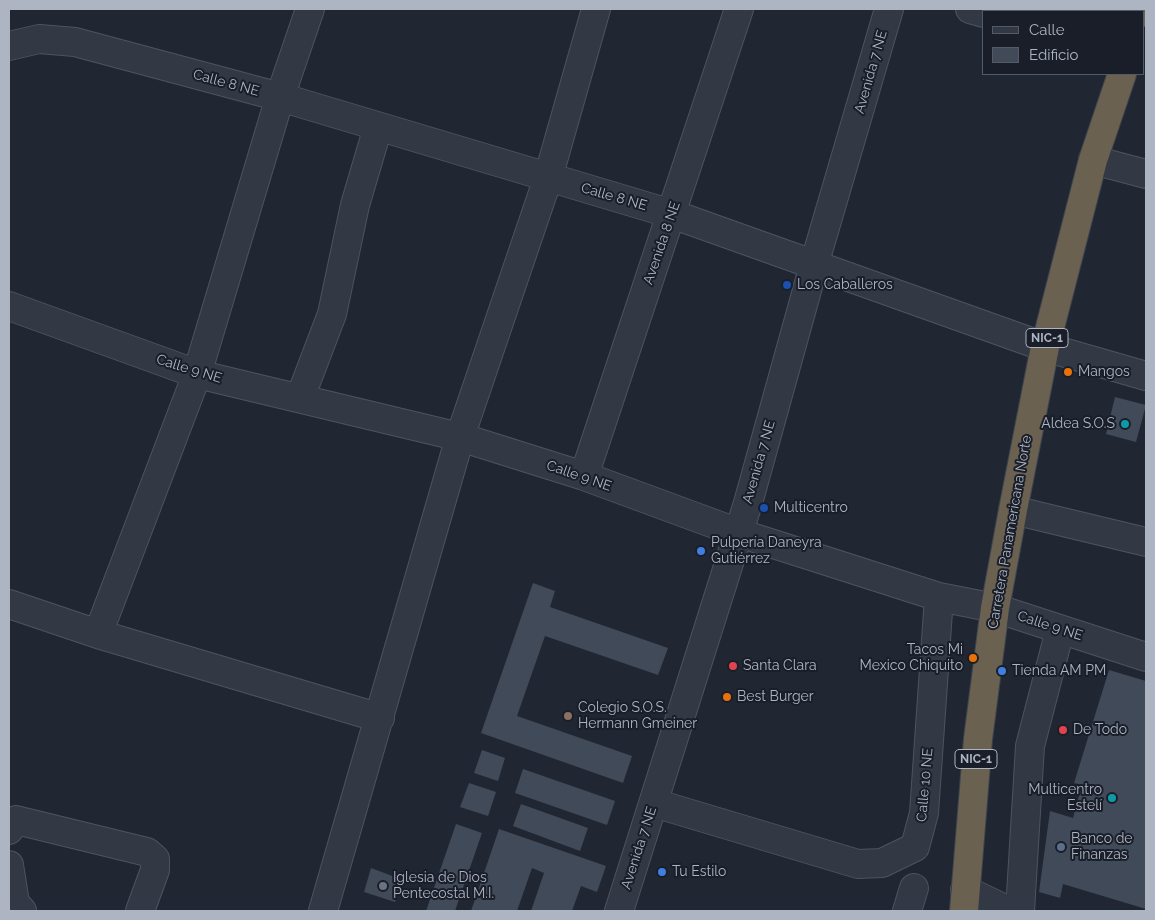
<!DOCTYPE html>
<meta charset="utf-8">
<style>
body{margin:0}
#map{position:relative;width:1155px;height:920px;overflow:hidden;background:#202733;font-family:Raleway,sans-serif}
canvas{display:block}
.frame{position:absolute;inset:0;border:10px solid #adb4c2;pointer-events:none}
.legend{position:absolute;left:982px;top:10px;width:162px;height:65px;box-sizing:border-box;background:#191e29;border:1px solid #545a66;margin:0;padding:6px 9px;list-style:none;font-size:15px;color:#adb4c2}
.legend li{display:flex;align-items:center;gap:10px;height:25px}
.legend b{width:25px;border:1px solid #545a66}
</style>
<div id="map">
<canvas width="1155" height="920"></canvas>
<div class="frame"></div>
<ul class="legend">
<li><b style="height:6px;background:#333944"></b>Calle</li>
<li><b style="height:14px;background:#414a58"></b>Edificio</li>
</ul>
</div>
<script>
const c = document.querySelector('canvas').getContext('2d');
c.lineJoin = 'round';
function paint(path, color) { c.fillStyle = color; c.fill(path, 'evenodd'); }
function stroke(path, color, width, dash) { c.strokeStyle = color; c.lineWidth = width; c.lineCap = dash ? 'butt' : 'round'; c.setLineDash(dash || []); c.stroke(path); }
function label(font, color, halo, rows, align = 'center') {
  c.font = font + ' Raleway,sans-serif'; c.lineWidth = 4; c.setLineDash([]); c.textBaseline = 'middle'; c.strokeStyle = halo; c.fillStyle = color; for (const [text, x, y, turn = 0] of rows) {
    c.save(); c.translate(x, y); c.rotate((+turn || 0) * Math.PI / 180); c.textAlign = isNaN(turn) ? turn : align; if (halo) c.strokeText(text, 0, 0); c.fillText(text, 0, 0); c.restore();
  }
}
const building = new Path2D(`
 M1115 397 1146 405 1136 442 1106 434Z
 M533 583 555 591 550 607 668 648 658 675 545 636 517 716 632 756 623 783 481 733Z
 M1109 670 1146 681V909L1063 884 1060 898 1039 892 1050 811 1073 818 1082 785 1074 783Z
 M482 750 505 758 498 781 474 773Z
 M523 769 615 801 607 825 515 793Z
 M469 783 496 792 488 816 460 807Z
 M521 804 588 828 580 851 513 826Z
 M456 824 482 833 455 911H426Z
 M499 829 606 866 597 892 581 886 572 911H531L544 873 532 868 517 911H471Z
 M371 868 403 880 395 902 364 892Z`);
const minor = new Path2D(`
 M970 9 984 13
 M9 46 39 39 75 42 280 97 672 214 1045 347 1146 376
 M1093 160 1146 174
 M9 306 197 374 460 437 584 476 739 533 939 597 995 608 1146 657
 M300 398 332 314 355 205 378 127
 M584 476 739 9
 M1013 510 1146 542
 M9 604 98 634 380 718
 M98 634 197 374 280 97 310 9
 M654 803 858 864 882 863 915 847 924 813 939 597
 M9 830 16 820 147 852 155 859V870L140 911
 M9 865 15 903 22 911
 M965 890 1009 911
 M323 911 460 437 548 178 596 9
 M619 911 748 503 814 265 889 9
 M907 911 914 888
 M1020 911 1030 746 1060 630`);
const highway = new Path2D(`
 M1144 12 1145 9
 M964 911 978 739 995 608 1013 510 1045 347 1093 160 1122 74`);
const markers = [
 [787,285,5,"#1a4fb4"],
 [1068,372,5,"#e8710a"],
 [1125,424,5,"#0f9aa8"],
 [764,508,5,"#1a4fb4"],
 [701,551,5,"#3f7fe0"],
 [973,658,5,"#e8710a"],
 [733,666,5,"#e0444e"],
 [1002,671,5,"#3f7fe0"],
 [727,697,5,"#e8710a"],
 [568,716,5,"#8d6e63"],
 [1063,730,5,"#e0444e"],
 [1112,798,5,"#0f9aa8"],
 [1061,847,5,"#5c6f8a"],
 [662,872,5,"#3f7fe0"],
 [383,886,5,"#6b7280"]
];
const shields = [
 [1047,338,42],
 [976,759,42]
];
const shieldNames = [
 ["NIC-1",1047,338],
 ["NIC-1",976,759]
];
const streetNames = [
 ["Avenida 7 NE",871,72,-74],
 ["Calle 8 NE",226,83,15],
 ["Calle 8 NE",614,197,16],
 ["Avenida 8 NE",662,243,-71],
 ["Calle 9 NE",189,369,17],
 ["Avenida 7 NE",759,462,-74],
 ["Calle 9 NE",579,476,19],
 ["Carretera Panamericana Norte",1010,532,-80],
 ["Calle 9 NE",1050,626,18],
 ["Calle 10 NE",925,785,-85],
 ["Avenida 7 NE",639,848,-72]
];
const poiNames = [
 ["Los Caballeros",797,285],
 ["Mangos",1078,372],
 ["Aldea S.O.S",1115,424,"right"],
 ["Multicentro",774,508],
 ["Pulpería Daneyra",711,543],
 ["Gutiérrez",711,559],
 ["Tacos Mi",963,650,"right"],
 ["Mexico Chiquito",963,666,"right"],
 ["Santa Clara",743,666],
 ["Tienda AM PM",1012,671],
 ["Best Burger",737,697],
 ["Colegio S.O.S.",578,708],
 ["Hermann Gmeiner",578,724],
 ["De Todo",1073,730],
 ["Multicentro",1102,790,"right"],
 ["Estelí",1102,806,"right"],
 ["Banco de",1071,839],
 ["Finanzas",1071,855],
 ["Tu Estilo",672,872],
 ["Iglesia de Dios",393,878],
 ["Pentecostal M.I.",393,894]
];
paint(building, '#414a58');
stroke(minor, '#4d5460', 30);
stroke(highway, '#3d444f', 30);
stroke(minor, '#333944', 28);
stroke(highway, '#6a6150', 28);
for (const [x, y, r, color] of markers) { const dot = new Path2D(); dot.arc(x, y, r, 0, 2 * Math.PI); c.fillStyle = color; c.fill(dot); stroke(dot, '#191e29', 2); }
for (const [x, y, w] of shields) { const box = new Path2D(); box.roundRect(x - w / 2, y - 9.5, w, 19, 4); c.fillStyle = '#191e29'; c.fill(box); stroke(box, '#adb4c2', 1); }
label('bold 12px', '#adb4c2', null, shieldNames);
label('14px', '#adb4c2', '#191e29', streetNames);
label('14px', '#adb4c2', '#191e29', poiNames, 'left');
</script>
